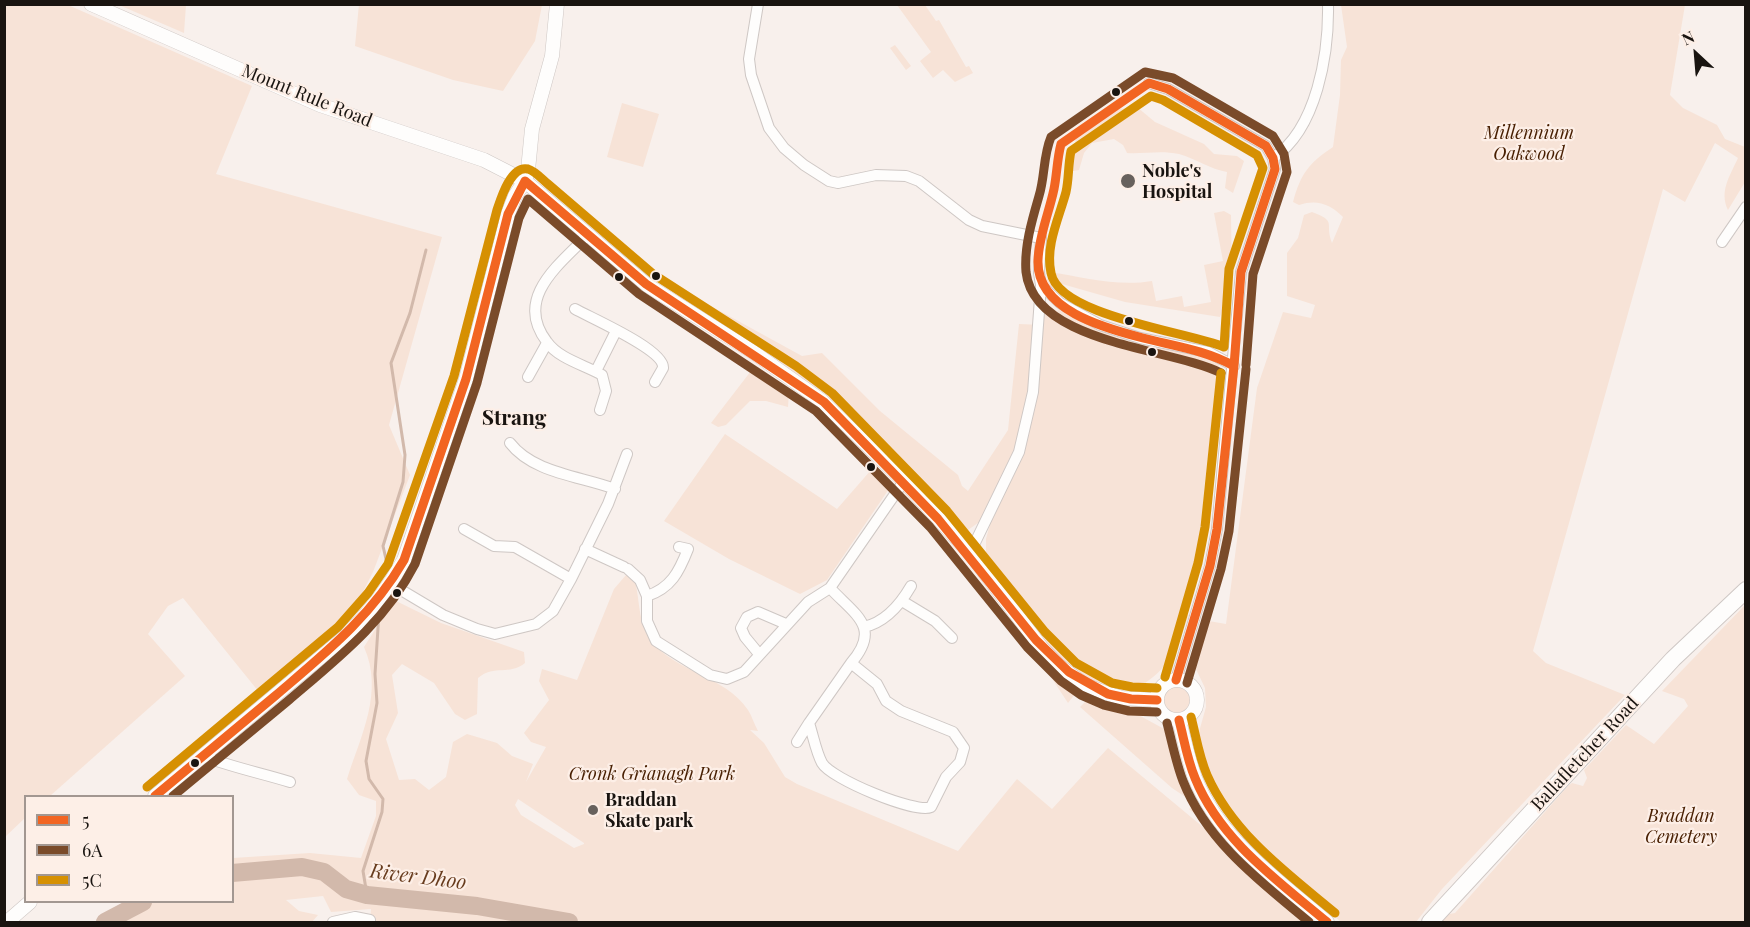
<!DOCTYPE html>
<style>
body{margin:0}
#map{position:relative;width:1750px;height:927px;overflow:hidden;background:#f8f0ec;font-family:"Playfair Display",serif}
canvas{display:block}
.frame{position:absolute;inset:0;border:6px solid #191410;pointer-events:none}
.legend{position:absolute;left:24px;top:795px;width:210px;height:108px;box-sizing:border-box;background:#fdefe7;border:2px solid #a29791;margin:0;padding:8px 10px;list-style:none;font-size:18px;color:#191410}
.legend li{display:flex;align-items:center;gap:12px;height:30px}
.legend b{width:30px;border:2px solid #a29791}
.north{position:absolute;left:1666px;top:24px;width:60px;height:60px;-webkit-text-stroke:4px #fdefe7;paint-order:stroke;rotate:334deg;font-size:16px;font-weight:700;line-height:24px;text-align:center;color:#191410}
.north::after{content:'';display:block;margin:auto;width:21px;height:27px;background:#191410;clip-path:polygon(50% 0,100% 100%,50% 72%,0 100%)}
</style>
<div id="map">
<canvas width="1750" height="927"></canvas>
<div class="frame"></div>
<ul class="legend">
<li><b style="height:8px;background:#f26522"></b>5</li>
<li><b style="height:8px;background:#7a4b2a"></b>6A</li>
<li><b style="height:8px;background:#d69002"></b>5C</li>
</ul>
<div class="north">N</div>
</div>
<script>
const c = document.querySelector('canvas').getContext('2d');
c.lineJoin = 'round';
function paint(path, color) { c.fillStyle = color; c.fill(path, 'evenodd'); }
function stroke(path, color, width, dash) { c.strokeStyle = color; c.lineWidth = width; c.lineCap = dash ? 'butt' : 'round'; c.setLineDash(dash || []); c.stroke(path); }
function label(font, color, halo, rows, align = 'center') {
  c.font = font + ' "Playfair Display",serif'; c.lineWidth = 4.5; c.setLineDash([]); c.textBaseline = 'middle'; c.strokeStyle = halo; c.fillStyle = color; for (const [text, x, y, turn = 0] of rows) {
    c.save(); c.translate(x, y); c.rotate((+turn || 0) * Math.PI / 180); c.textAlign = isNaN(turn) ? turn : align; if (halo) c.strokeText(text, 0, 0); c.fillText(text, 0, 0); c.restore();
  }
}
const green = new Path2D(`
 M5 4 68 5 252 86 216 174 442 237 389 425 410 475 373 572 350 618 263 697 183 598 168 606 148 634 185 676 50 796H26L25 818 5 837Z
 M359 4H542V5L535 41 503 91 453 80 355 46Z
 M119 5H186L184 33Z
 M897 5H925L936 21 939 20 966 67 969 66 973 73 955 82 943 70 933 78 920 61 931 52Z
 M1341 5H1685L1670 95 1683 108 1717 125 1725 139 1745 147V182L1728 210C1719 191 1730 176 1738 158L1715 143 1685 202 1663 189 1533 651 1546 663 1625 695 1442 889 1416 922H1341L1251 846 1236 830 1214 797 1195 746 1206 707 1205 688 1194 665V649L1203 620 1226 624 1257 388 1283 312 1311 318 1315 305 1287 296V253L1298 238 1304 215 1312 212C1338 222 1324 222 1332 243L1343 217C1330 204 1317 199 1299 205L1293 202C1301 173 1309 163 1333 147L1340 95 1341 60 1347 47Z
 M895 45 911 66 906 70 890 48Z
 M622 103 659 114 643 167 607 157Z
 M1137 107 1155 122 1204 144 1214 154 1237 156 1244 161 1233 193 1225 188 1227 172C1210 169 1196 159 1179 154 1161 150 1145 154 1127 153L1123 145 1114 139 1092 143 1084 153 1079 170 1068 172 1076 139 1119 109Z
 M1224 211 1231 215 1232 282 1220 317 1125 302 1055 282 1052 288 1047 281 1049 272C1084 277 1117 287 1152 281L1156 301 1182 296 1184 307 1211 302 1204 265 1223 261 1214 213Z
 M689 294 802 356 822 353 880 411 958 475 962 486 968 491 1008 430 1019 324 1043 325 1045 303 1057 311 1060 308 1100 330 1209 355 1219 364 1204 490 1202 541 1180 612 1189 615C1178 645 1169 670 1140 686L1141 690 1105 688 1094 684 1060 661 986 563V539L990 524 982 520 968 530 952 523 903 468 824 393 677 296Z
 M754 367 789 392 788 407 766 401H750L726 425 718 427 711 423Z
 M725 434 837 509 871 470 889 489 827 580 800 594 729 559 664 521Z
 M626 575 635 581C640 601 638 621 650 639 673 672 725 675 748 710 752 716 754 724 758 731L750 730 764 743 785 777 797 784 958 851 1017 779 1052 809 1108 748 1221 842 1257 880 1308 922H370L371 909 331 912 323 896 286 900 299 911 318 915 312 922H101L132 902H232L233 858 310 853 361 858 376 816V801L359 795 347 779C361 735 384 692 364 647L394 600 441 623 524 652 525 663C509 676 495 664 478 678L477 714 465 720 455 714 434 683 402 664 392 675 398 713 386 739 399 780 415 779 429 790 446 777 453 742 467 734 497 743 512 756 533 764 526 782 546 747 531 742 524 733 549 700 539 681 542 669 577 680 614 589ZM518 799 584 843V844L574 848 521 815 515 805Z
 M1745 605V922H1438L1444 915 1455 913 1568 786 1572 783 1583 786 1587 778 1584 770 1626 725 1654 744 1688 706 1684 699 1662 691Z
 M1043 660 1074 686 1075 694 1068 703 1041 662Z
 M1163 700a14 14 0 1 1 28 0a14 14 0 1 1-28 0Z
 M1090 697 1133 712 1166 730 1195 798 1218 835 1189 809 1193 807 1190 800 1172 788 1080 707Z`);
const stream = new Path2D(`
 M388 568 383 546 403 482 405 455 391 363 410 313 426 250
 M367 895 363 871 382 812 383 799 369 779 366 761 377 703 375 674 379 613`);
const river = new Path2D(`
 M232 873 302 867 324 872 346 889 367 895 477 906 569 922
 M105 922 143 902`);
const minor = new Path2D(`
 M758 4 749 59 751 75 769 128 784 148 804 165 829 181 838 183 876 175 906 176 919 181 969 220 982 226 1041 238 1039 273 1041 285 1060 303 1100 325 1140 338 1208 352 1234 366
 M1149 83 1168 89 1266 146 1273 158 1275 169 1241 272 1217 529 1210 566 1176 680
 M1273 158C1317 129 1329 53 1328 4
 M588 235C560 264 513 298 547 342 559 359 585 365 602 375L606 391 600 410
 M1722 242 1746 207
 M575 309C591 318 665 350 663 368L655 382
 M596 371 616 331
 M528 377 547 343
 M510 443C533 473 580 476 615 489
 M464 529 494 546 515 547 571 579
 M585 549 624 567
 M970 553 1019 452 1033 392 1041 285
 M628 569 640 580 647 596V621L656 641 710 675 727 679 744 672 808 602 830 588 904 481
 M391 584 443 615 477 629 495 634 536 624 553 611 571 579 608 504 627 454
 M830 588C855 615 882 627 851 663L877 684 886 701 901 711 953 732 964 748 960 762 946 777 931 807C916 814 831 779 822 763 816 752 813 735 809 723L851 663
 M647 596C671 588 679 572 688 549L679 547
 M902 601 935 621 952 638
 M864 627C886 622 900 605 911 586
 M759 654 745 637 741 628 747 617 758 612 786 624
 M797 742 809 723
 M203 756C231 767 261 773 290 782
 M333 922 355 917 370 920`);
const major = new Path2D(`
 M91 4 320 105 484 160 525 181 647 285 753 352 822 401 904 481 970 553 1041 647 1058 665 1085 685 1106 693 1122 698 1157 700
 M1157 700a20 20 0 1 1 40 0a20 20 0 1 1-40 0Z
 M1179 720C1184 739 1188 759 1195 778 1220 840 1278 880 1327 922
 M155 796 346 636C369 613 388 589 404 560L466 379 508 214 515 196 525 181 528 170 532 129 552 56 557 4
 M7 922 30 902`);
const highway = new Path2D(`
 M1430 922 1673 659 1746 590`);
const bus1 = new Path2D(`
 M1149 83 1168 89 1266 146 1273 158 1275 169 1241 272 1234 366C1205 350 1174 346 1143 338 1104 328 1036 310 1038 260 1039 235 1049 213 1054 189 1057 174 1057 159 1061 144Z
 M1176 680 1210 566 1217 529 1234 366
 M1179 720C1184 739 1187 759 1195 778 1220 840 1277 880 1327 922
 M155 796C195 763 235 729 275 696 324 654 371 617 404 560L466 379 508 214 525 181 646 284 824 402 938 519 1036 640 1069 672 1108 694 1131 699 1157 700`);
const bus2 = new Path2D(`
 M1221 373C1172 348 1034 344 1026 272 1024 247 1032 220 1039 196 1045 177 1043 156 1051 137L1145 72 1173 78 1273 136 1284 154 1287 172 1253 274 1246 365
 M1187 683 1221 569 1229 531 1246 369
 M1167 723C1172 742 1176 763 1183 781 1207 842 1261 882 1309 922
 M173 796C212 764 250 732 289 700 337 659 386 621 415 564L477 383 519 218 528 199 639 294 816 411 930 527 1027 647 1061 681 1081 695 1104 705 1129 711 1157 712`);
const bus3 = new Path2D(`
 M1151 96 1163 100 1257 155 1263 168 1229 269 1224 347C1188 332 1059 316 1051 273 1045 246 1059 218 1066 192 1069 179 1068 165 1071 151Z
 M1165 677 1198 563 1205 527 1221 373
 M1191 717C1196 736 1199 757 1207 775 1233 834 1287 873 1335 913
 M147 787 338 627 368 593 388 564 454 376 497 210C501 198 511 165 528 169 535 171 542 179 548 184L653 274 796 366 832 393 947 511 1045 632 1076 663 1112 683 1132 687 1157 688`);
const markers = [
 [1116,92,5,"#191410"],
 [1128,181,8,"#67615d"],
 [656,276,5,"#191410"],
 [619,277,5,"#191410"],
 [1129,321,5,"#191410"],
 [1152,352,5,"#191410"],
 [871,467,5,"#191410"],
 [397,593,5,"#191410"],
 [195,763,5,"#191410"],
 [593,810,6,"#67615d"]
];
const streetNames = [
 ["Mount Rule Road",307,96,22],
 ["Ballafletcher Road",1585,754,-47]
];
const parkNames = [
 ["Millennium",1529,133],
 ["Oakwood",1529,154],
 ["Cronk Grianagh Park",652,774],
 ["Braddan",1681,816],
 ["Cemetery",1681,837]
];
const poiNames = [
 ["Noble's",1142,171],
 ["Hospital",1142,192],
 ["Braddan",605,800],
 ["Skate park",605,821]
];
const waterNames = [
 ["River Dhoo",418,877,7]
];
const quarterNames = [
 ["Strang",514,418]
];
paint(green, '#f7e3d7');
stroke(stream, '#d2b9ab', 3);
stroke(river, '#d2b9ab', 18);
stroke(minor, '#cec7c4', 12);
stroke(major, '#cec7c4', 15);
stroke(highway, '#cec7c4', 18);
stroke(minor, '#fefdfc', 10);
stroke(major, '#fefdfc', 14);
stroke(highway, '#fefdfc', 16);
stroke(bus1, '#f26522', 9);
stroke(bus2, '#7a4b2a', 9);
stroke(bus3, '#d69002', 9);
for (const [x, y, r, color] of markers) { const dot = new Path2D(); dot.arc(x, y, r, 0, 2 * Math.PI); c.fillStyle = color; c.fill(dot); stroke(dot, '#fdefe7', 2); }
label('18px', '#191410', '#fdefe7', streetNames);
label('italic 18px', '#471e00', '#fdefe7', parkNames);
label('bold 18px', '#191410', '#fdefe7', poiNames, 'left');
label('italic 20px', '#683c1e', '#fdefe7', waterNames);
label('bold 21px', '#191410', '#fdefe7', quarterNames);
</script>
